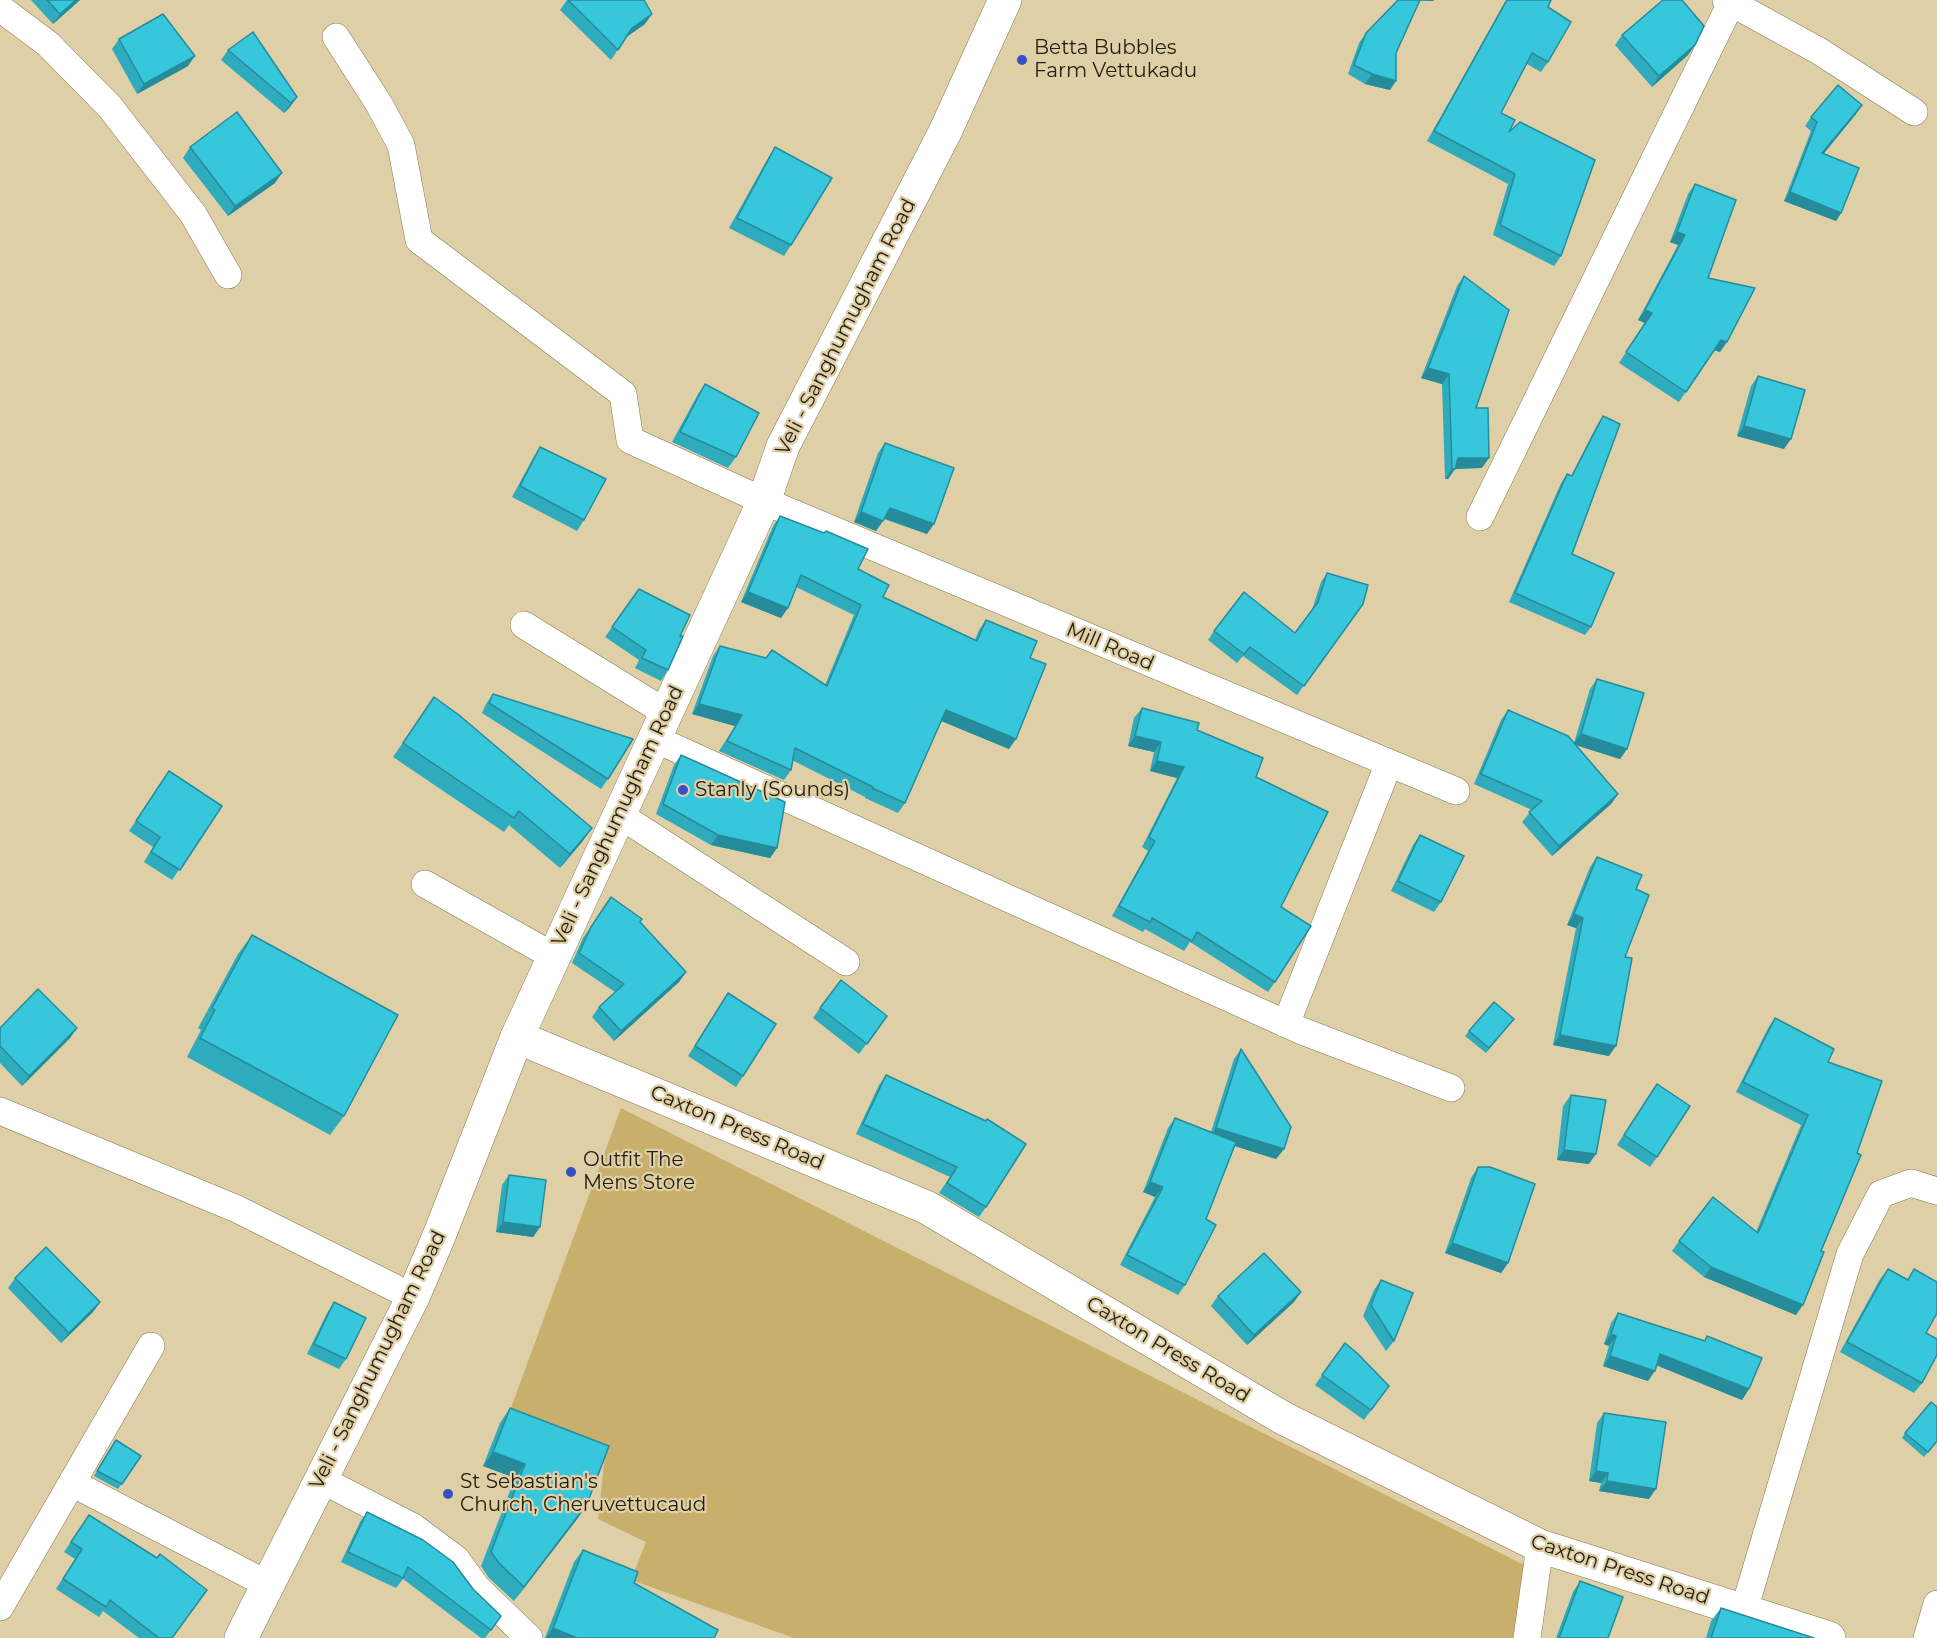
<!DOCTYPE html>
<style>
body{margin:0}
canvas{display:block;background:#dfcfa6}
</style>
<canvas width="1937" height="1638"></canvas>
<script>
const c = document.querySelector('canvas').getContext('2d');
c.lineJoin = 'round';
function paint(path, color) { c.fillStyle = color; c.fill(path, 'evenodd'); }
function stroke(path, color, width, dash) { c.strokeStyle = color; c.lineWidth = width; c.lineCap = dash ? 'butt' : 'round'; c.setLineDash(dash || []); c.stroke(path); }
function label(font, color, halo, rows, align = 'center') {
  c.font = font + ' Montserrat,sans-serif'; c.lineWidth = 4.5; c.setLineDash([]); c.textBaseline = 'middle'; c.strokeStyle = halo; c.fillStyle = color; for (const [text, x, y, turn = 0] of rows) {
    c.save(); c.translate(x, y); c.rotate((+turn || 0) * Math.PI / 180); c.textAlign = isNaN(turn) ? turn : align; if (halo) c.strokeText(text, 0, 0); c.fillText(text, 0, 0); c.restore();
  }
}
const green = new Path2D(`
 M621 1108 1526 1566 1513 1638H794L631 1580 646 1542 598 1519 605 1455 508 1416Z`);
const minor = new Path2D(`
 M1726 0 1819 51 1914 112
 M0 8 48 44 110 107 193 214 228 275
 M336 37 379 104 401 145 419 240 623 394 630 440 764 501 1456 791
 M1480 517 1731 3
 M524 625 665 712
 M653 738 1302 1031 1451 1088
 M618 814 846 962
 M425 884 553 956
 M1286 1024 1389 763
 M0 1111 237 1209 413 1297
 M320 1479 413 1527 456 1559 477 1588 529 1638
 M72 1483 267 1584
 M0 1607 151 1346
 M1744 1610 1850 1254 1881 1194 1911 1183 1937 1191
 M1527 1638 1540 1546
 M1927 1638 1937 1604`);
const tertiary = new Path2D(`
 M517 1037 926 1207 1283 1418 1540 1546 1829 1638`);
const secondary = new Path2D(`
 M241 1638 413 1297 439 1236 517 1037 764 501 783 446 945 132 1005 0`);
const wall = new Path2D(`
 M31 0H80L53 24Z
 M567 0H644L645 24 626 37 611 60 560 10Z
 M1398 0H1434L1433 1H1420L1396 53 1390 90 1365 84 1348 74 1359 43 1366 33Z
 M1506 0H1551L1548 7V62L1541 72 1527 64 1501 113 1561 256 1554 266 1493 235 1508 184 1427 141Z
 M1622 35 1695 45 1688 55 1652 87 1615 45Z
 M119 39 188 66 137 94 112 49Z
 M228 50 297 97 290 107 284 113 221 60Z
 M1856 114 1823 154 1841 213 1836 221 1784 201 1811 131 1805 126 1811 117Z
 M190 147 275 183 228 216 183 158Z
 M775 147 791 245 784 256 729 228 768 158Z
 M1695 184 1720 352 1714 350 1679 402 1619 363 1645 323 1638 320 1678 245 1670 242 1688 194Z
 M1464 276 1482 468 1455 469 1448 479H1445L1442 384 1421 378 1457 286Z
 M1758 376 1784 449 1737 436 1751 386Z
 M705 384 736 457 728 468 672 442 698 394Z
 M1603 416 1572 554 1591 627 1585 635 1509 602 1561 483 1567 474 1571 476 1597 425Z
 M885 443 927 534 884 519 876 531 854 522 878 453Z
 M540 447 584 520 577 531 512 497 533 458Z
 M780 516 858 569 883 597 975 640 979 630 986 620 1030 658 1009 749 941 721 905 803 898 813 865 798V797L792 760 791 770 784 780 719 751 735 726 692 714 713 656 720 646 825 685 854 615 796 587 781 618 741 602 773 526Z
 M1327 573 1363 604 1297 695 1243 656 1237 663 1208 640 1214 631 1295 633 1312 610 1321 582Z
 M639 589 680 636 668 670 661 681 635 668 639 660 605 637Z
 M1597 679 1627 749 1620 759 1575 745 1618 794 1611 804 1552 856 1522 822 1532 810 1474 784 1501 720 1508 710 1574 743 1590 689Z
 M493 694 608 779 601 789 482 713 486 704Z
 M434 697 582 842 560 868 509 825 504 832 393 757Z
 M1142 708 1197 730 1256 777 1281 907 1275 982 1268 992 1190 942 1184 951 1145 929 1143 932 1112 916 1148 851 1142 847 1177 778 1150 771 1154 752 1128 746 1134 718Z
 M681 755 777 848 770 858 711 845 656 814 674 765Z
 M169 771 222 806 172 880 144 862 153 847 129 831Z
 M1420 835 1441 902 1434 912 1391 891 1413 845Z
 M1597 857 1636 889 1609 1056 1553 1045 1576 928 1567 925 1590 867Z
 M611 897 640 922 686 972 679 982 614 1041 592 1017 599 1007 615 992 572 963 583 938Z
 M252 935 344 1116 330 1135 187 1057 201 1030 198 1028 238 954Z
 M728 993 743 1076 736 1087 688 1056Z
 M820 1008 887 1016 859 1054 813 1018Z
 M1775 1018 1828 1062 1821 1251 1796 1315 1704 1277 1672 1251 1679 1241 1756 1232 1801 1125 1736 1092 1768 1028Z
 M1514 1019 1486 1053 1465 1036 1469 1031Z
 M0 1028H77L70 1038 22 1086 0 1063Z
 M1241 1049 1284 1149 1276 1159 1235 1146 1206 1219 1185 1285 1178 1295 1120 1265 1155 1197 1143 1192 1168 1128 1175 1118 1211 1132 1234 1059Z
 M886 1075 986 1207 979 1217 939 1193 950 1177 856 1134 879 1085Z
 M1650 1094 1657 1157 1650 1167 1617 1145Z
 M1571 1095 1589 1164 1557 1160 1563 1106Z
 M1478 1167 1508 1263 1501 1273 1445 1253 1471 1178Z
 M509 1175 540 1227 533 1237 496 1232 502 1185Z
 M1888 1269 1907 1280 1914 1269 1926 1333 1922 1383 1914 1393 1840 1352 1880 1279Z
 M15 1278 100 1302 93 1312 61 1343 8 1288Z
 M1381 1280 1394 1341 1386 1351 1363 1316 1374 1290Z
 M1301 1292 1294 1302 1247 1345 1211 1306 1218 1296Z
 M334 1302 346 1359 339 1369 307 1354 327 1313Z
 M1618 1313 1704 1341 1707 1336 1749 1389 1742 1400 1657 1365 1648 1381 1603 1366 1609 1346 1604 1344 1611 1323Z
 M1345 1343 1389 1386 1364 1420 1315 1385Z
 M510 1408 587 1504 514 1601 489 1578 481 1566 515 1478 483 1466 500 1423Z
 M1604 1413 1649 1499 1599 1491 1601 1483 1589 1481 1597 1423Z
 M1905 1433 1937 1442 1924 1457 1902 1438Z
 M113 1445 141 1456 118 1489 94 1476Z
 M367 1512 494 1626 485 1638H481L403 1579 396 1588 341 1562 360 1522Z
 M89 1515 172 1638H139L103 1611 99 1617 56 1589 75 1559 64 1552Z
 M583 1550 634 1583 714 1638H545L574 1562Z
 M1580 1581 1608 1638H1556L1573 1592Z
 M1721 1608 1814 1638H1706L1711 1621Z`);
const shadedWall = new Path2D(`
 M76 0H80L53 24 60 14Z
 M1418 0H1434L1433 1Z
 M652 14 645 24 625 38 632 28Z
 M1695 45 1688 55 1652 87 1659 76Z
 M195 56 188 66 137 94 144 84Z
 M1372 74 1396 81 1390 90 1365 84Z
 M297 97 290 107 284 113 291 103Z
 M1862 105 1856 114 1817 162 1822 153Z
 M282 173 275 183 228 216 235 206Z
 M1790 192 1841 213 1836 221 1784 201Z
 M1677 232 1685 235 1678 245 1670 242Z
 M1645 310 1652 313 1645 323 1638 320Z
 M1721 340 1727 342 1720 352 1714 350Z
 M1428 368 1449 374 1442 384 1421 378Z
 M1744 426 1791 439 1784 449 1737 436Z
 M1458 458H1489L1482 468 1451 469Z
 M1452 469H1455L1448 479H1445Z
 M890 508 934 524 927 534 883 518Z
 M861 512 883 521 876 531 854 522Z
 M748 592 788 608 781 618 741 602Z
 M699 704 742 715 735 726 692 714Z
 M946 710 1016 739 1009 749 939 720Z
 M1581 734 1627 749 1620 759 1573 744Z
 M1135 736 1161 742 1154 752 1128 746Z
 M1157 761 1184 767 1177 778 1150 771Z
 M1618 794 1611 804 1552 856 1559 846Z
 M592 828 582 842 560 868 570 854Z
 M718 835 777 848 770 858 711 845Z
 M1574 914 1583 918 1576 928 1567 925Z
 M686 972 679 982 614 1041 621 1031Z
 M77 1028 70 1038 22 1086 29 1076Z
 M1560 1035 1616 1046 1609 1056 1553 1045Z
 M1216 1128 1284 1149 1276 1159 1209 1138Z
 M1564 1150 1596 1154 1589 1164 1557 1160Z
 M1150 1182 1163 1187 1155 1197 1143 1192Z
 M503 1222 540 1227 533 1237 496 1232Z
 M1452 1243 1508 1263 1501 1273 1445 1253Z
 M1711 1267 1803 1305 1796 1315 1704 1277Z
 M1301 1292 1294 1302 1247 1345 1254 1335Z
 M100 1302 93 1312 61 1343 69 1333Z
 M1611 1334 1616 1336 1609 1346 1604 1344Z
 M1660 1354 1749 1389 1742 1400 1653 1364Z
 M1610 1356 1655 1371 1648 1381 1603 1366Z
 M493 1452 525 1464 515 1478 483 1466Z
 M1596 1471 1608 1473 1601 1483 1589 1481Z
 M1607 1481 1656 1489 1649 1499 1599 1491Z
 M587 1504 578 1518 514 1601 524 1587Z
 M553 1628 577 1638H546Z`);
const building = new Path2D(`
 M47 0H76L60 14Z
 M568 0H644L652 14 632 28 618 50Z
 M1398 0H1420L1396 53V81L1372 74 1354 65 1366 33Z
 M1507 0H1551L1548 7 1571 22 1548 62 1532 53 1501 113 1515 120 1509 132 1520 122 1595 160 1561 256 1500 225 1515 174 1434 131Z
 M1663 0H1682L1704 26 1695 45 1659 76 1622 35Z
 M163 14 195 56 144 84 119 39Z
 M253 32 297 97 291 103 228 50Z
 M1838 85 1862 105 1822 153 1859 168 1841 213 1790 192 1817 122 1811 117Z
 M237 112 282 173 235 206 190 147Z
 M775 147 832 178 791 245 737 218Z
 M1695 184 1736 200 1708 278 1755 288 1727 342 1721 340 1686 392 1626 352 1652 313 1645 310 1685 235 1677 232Z
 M1464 276 1509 310 1476 408H1488L1489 458H1458L1455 469H1452L1449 374 1428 368Z
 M1758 376 1805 390 1791 439 1744 426Z
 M705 384 759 413 736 457 680 432Z
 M1603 416 1620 424 1572 554 1614 573 1591 627 1515 593 1567 474 1572 476Z
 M885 443 954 468 934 524 890 508 883 521 861 512Z
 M540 447 606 479 584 520 520 486Z
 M780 516 824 533 826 531 868 549 858 569 889 585 883 597 977 641 986 620 1037 641 1030 658 1046 664 1016 739 946 710 905 803 872 788 873 787 795 748 791 770 727 741 742 715 699 704 720 646 766 658 772 650 827 686 861 605 801 575 788 608 748 592Z
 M1327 573 1368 585 1363 604 1304 686 1250 647 1244 654 1214 631 1244 592 1295 633 1318 602Z
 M639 589 690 615 680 636H683L668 670 642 658 646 650 612 627Z
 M1597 679 1644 693 1627 749 1581 734Z
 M493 694 633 739 608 779 489 703Z
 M434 697 459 715 592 828 570 854 519 811 514 818 403 743Z
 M1142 708 1199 723 1197 730 1263 758 1256 777 1328 812 1281 907 1311 926 1275 982 1197 932 1192 941 1152 918 1150 922 1119 906 1155 841 1149 837 1184 767 1157 761 1161 742 1135 736Z
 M1508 710 1568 736 1618 794 1559 846 1529 812 1542 801 1481 774Z
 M681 755 785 802 777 848 718 835 663 804Z
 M169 771 222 806 180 870 151 852 160 837 136 821Z
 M1420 835 1464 856 1441 902 1398 881Z
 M1597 857 1642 875 1636 889 1649 895 1625 957 1632 958 1616 1046 1560 1035 1583 918 1574 914Z
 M611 897 642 919 640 922 686 972 621 1031 599 1007 624 984 579 953 591 927Z
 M252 935 398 1015 344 1116 200 1038 215 1010 212 1008Z
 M841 980 887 1016 867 1044 820 1008Z
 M38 989 77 1028 29 1076 0 1046V1028Z
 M728 993 776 1024 743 1076 695 1046Z
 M1494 1002 1514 1019 1489 1048 1469 1031Z
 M1775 1018 1834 1049 1828 1062 1882 1081 1857 1153 1861 1155 1821 1251 1824 1252 1803 1305 1711 1267 1679 1241 1713 1197 1758 1233 1808 1115 1743 1082Z
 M1241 1049 1291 1127 1284 1149 1216 1128Z
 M886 1075 986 1121 987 1119 1026 1144 986 1207 947 1183 957 1167 863 1124Z
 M1657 1084 1690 1106 1657 1157 1624 1135Z
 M1571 1095 1606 1100 1596 1154 1564 1150Z
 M1175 1118 1236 1142 1206 1219 1216 1225 1185 1285 1127 1255 1163 1187 1150 1182Z
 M1478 1167H1490L1535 1184 1508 1263 1452 1243Z
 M509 1175 546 1180 540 1227 503 1222Z
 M46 1247 100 1302 69 1333 15 1278Z
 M1264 1253 1301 1292 1254 1335 1218 1296Z
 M1888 1269 1908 1280 1914 1269 1937 1282V1313L1926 1333 1937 1339V1355L1922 1383 1847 1342Z
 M1381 1280 1413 1293 1394 1341 1371 1305Z
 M334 1302 366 1318 346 1359 314 1344Z
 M1618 1313 1705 1341 1707 1336 1762 1358 1749 1389 1660 1354 1655 1371 1610 1356 1616 1336 1611 1334Z
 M1345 1343 1357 1353 1389 1386 1371 1410 1322 1375Z
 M1931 1402 1937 1407V1441L1928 1452 1905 1433Z
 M510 1408 609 1446 587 1504 524 1587 499 1563 491 1552 525 1464 493 1452Z
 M1604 1413 1666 1422 1656 1489 1607 1481 1608 1473 1596 1471Z
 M116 1440 141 1456 122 1484 97 1471Z
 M367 1512 423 1540 453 1562 473 1589 501 1616 491 1630 408 1567 403 1578 348 1552Z
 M89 1515 157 1558 160 1554 207 1590 172 1638H159L110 1600 106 1607 63 1579 82 1549 71 1542Z
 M583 1550 638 1572 634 1583 718 1630 714 1638H577L553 1628Z
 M1580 1581 1623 1597 1608 1638H1559Z
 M1721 1608 1814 1638H1711Z`);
const markers = [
 [1022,60,6,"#3650c1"],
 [683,790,6,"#3650c1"],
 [571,1172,6,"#3650c1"],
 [448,1494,6,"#3650c1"]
];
const poiNames = [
 ["Betta Bubbles",1034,48],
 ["Farm Vettukadu",1034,71],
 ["Stanly (Sounds)",695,790],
 ["Outfit The",583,1160],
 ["Mens Store",583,1183],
 ["St Sebastian's",460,1482],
 ["Church, Cheruvettucaud",460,1505]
];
const streetNames = [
 ["Veli - Sanghumugham Road",846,327,-63],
 ["Mill Road",1110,647,23],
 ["Veli - Sanghumugham Road",618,816,-65],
 ["Caxton Press Road",737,1128,23],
 ["Caxton Press Road",1168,1350,31],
 ["Veli - Sanghumugham Road",378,1360,-64],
 ["Caxton Press Road",1620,1570,18]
];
paint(green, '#c9af6c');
stroke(minor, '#877853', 28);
stroke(tertiary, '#877853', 34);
stroke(secondary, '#877853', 34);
stroke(minor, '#fff', 27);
stroke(tertiary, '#fff', 33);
stroke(secondary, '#fff', 33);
paint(wall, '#2eabbd');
paint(shadedWall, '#268b9a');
paint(building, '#36c7dc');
stroke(building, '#268b9a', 1.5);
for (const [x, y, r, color] of markers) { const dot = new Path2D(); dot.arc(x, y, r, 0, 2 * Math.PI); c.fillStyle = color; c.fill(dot); stroke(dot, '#dfcfa6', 2); }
label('20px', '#231d0e', '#dfcfa6', poiNames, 'left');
label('20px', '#231d0e', '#dfcfa6', streetNames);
</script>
